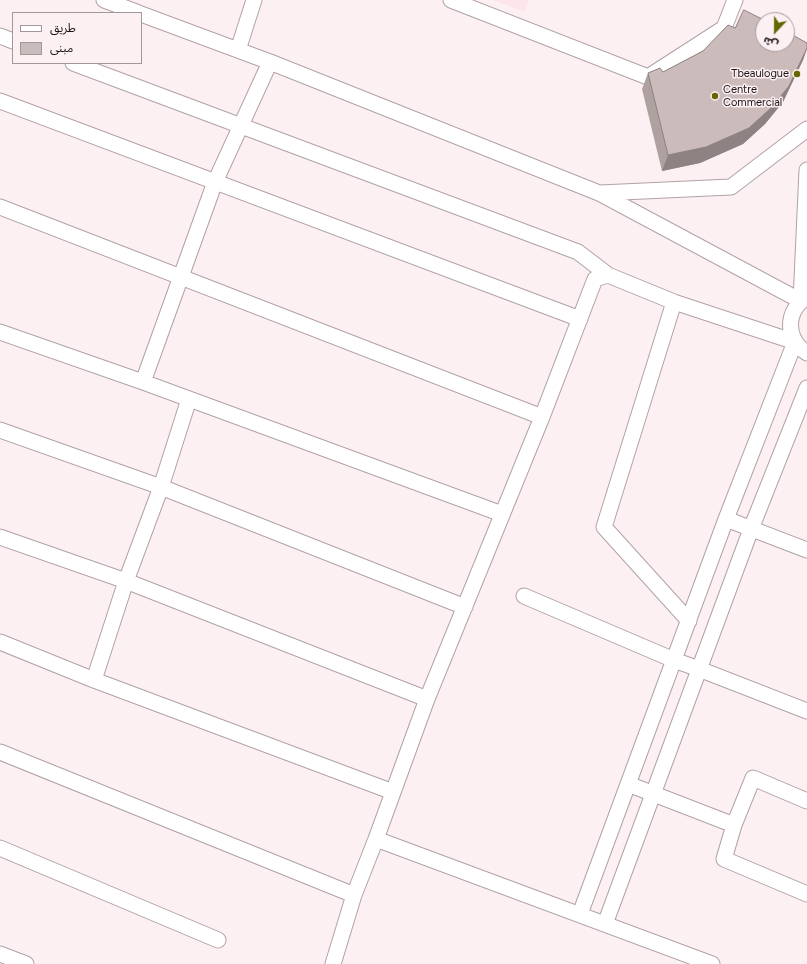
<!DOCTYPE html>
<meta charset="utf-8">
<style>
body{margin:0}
#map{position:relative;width:807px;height:964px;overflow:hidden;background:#fdf0f3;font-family:Figtree,"Noto Sans Arabic",sans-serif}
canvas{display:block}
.legend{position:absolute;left:12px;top:12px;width:130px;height:52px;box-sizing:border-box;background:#fdf0f3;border:1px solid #a2989b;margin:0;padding:5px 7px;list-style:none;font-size:12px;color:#1a1416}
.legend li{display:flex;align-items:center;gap:8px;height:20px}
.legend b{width:20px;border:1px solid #a2989b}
.north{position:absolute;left:755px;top:12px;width:40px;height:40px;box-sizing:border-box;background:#fdf0f3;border:1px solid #a2989b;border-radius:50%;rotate:202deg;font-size:11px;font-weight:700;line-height:16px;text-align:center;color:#1a1416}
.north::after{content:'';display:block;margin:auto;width:14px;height:18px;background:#660;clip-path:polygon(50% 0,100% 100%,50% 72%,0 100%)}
</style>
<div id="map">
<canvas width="807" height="964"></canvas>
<ul class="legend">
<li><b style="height:5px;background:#fff"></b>طريق</li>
<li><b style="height:11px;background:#cbbbba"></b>مبنى</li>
</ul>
<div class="north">ش</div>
</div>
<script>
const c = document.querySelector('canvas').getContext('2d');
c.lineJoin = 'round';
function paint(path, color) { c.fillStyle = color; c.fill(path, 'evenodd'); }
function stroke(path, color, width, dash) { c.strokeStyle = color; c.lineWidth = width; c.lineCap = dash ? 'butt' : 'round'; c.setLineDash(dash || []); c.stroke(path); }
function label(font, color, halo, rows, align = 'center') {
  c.font = font + ' Figtree,sans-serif'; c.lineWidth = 3; c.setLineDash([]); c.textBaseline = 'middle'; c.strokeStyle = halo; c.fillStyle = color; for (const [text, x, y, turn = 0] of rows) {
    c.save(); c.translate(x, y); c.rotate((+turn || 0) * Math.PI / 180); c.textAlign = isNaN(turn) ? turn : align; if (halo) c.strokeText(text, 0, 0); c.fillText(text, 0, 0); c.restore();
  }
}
const built = new Path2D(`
 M492 0H529L525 12Z`);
const street = new Path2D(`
 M104 0 139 13
 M451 0 648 77 724 28 735 0
 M141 14 270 62 599 193 801 301
 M0 36 13 41
 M238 50 254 0
 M73 63 578 252 608 275
 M0 101 580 319
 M600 193 731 187 807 129
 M0 207 542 417
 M807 297C785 311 785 339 807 353
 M801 301 807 170
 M674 302 604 527 689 621
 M0 332 143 382 502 514
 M143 382 215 182 270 62
 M0 430 161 487 465 607
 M726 519 807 550
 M0 537 126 581 427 699
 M524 596 674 660 699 669 807 711
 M0 642 94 680 393 792
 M94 680 126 581 161 487 189 399
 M0 752 354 895
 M628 784 734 825
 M807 801 753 778 734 825 724 859 807 894
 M376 839 712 964
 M0 848 218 940
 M580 914 726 519 795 342
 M605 924 751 529 807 388
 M0 954 26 964
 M333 964 354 895 376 839 427 699 542 417 595 279 608 275 674 302 795 342`);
const wall = new Path2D(`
 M735 28 807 43V49L803 60 783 102 765 124 743 144 700 163 662 171 642 89 648 73 663 72 703 51Z`);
const shadedWall = new Path2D(`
 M807 48 803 60 783 102 765 124 743 144 700 163 662 171 668 155Z`);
const building = new Path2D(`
 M744 10 764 20H763V44H787V32L807 43V48L789 86 771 108 749 128 706 147 668 155 648 73 660 68 663 72 703 51 728 25 735 28Z`);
const markers = [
 [797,74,4,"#660"],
 [715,96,4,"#660"]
];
const poiNames = [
 ["Tbeaulogue",789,74],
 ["Centre",723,90,"left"],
 ["Commercial",723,103,"left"]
];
paint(built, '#fde5eb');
stroke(street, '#b1a2a6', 17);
stroke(street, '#fff', 15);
paint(wall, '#afa1a0');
paint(shadedWall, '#8e8382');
paint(building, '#cbbbba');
stroke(building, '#8e8382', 1);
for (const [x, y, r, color] of markers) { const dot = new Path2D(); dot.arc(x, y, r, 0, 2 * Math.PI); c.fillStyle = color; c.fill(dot); stroke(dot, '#fdf0f3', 1.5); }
label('11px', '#1a1416', '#fdf0f3', poiNames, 'right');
</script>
